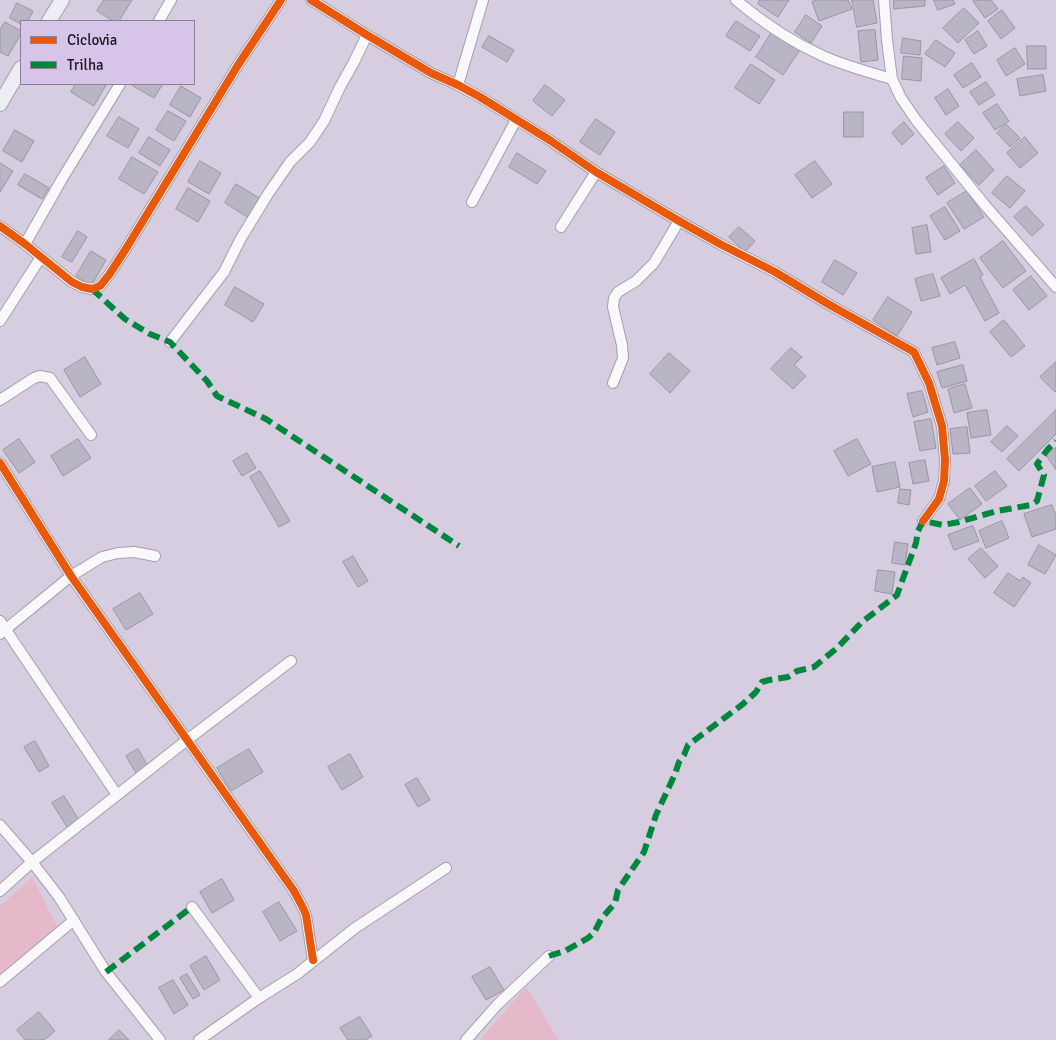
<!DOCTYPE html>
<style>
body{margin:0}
#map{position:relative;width:1056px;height:1040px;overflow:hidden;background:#d6cde0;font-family:Signika,sans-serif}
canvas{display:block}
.legend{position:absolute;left:20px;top:20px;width:175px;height:65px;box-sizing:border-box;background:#d6c5e8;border:1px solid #8c7f99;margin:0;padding:6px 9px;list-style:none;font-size:15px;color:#1c1623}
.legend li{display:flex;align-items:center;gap:10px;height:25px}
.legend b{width:25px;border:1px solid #8c7f99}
</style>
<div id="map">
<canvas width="1056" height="1040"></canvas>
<ul class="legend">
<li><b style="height:6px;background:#e8590c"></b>Ciclovia</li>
<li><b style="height:6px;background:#00873e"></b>Trilha</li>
</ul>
</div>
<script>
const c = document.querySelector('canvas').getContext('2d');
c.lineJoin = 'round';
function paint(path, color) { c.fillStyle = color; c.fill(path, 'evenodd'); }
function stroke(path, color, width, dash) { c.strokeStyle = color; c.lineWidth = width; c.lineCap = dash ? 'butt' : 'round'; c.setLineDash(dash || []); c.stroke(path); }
const green = new Path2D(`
 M32 877 58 928 0 976V906Z
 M526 987 559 1040H480Z`);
const building = new Path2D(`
 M104 0H132L119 21H113L97 11Z
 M760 0H789L778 17 758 4Z
 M817 0H848L852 9 819 21 812 2Z
 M852 0H873L877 23 857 27Z
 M894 0H925V6L894 9Z
 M934 0H953L955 4 938 10Z
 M974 0H991L998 9 985 18 973 1Z
 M17 3 33 11 28 21H21V24L10 18Z
 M964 8 979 23 958 43 943 28Z
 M1002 10 1015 28 1001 39 988 21Z
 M806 15 822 26 811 43 795 32Z
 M736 21 760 36 750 51 726 36Z
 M5 22 21 31V34L8 56 0 52V30Z
 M875 30 878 60 861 62 858 31Z
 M978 31 987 46 974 54 965 40Z
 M772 32 800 50 783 75 756 57Z
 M489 36 514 50 507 62 482 47Z
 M903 38 921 41 920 55 901 53Z
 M936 40 955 53 945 67 925 54Z
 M1027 46H1046V69H1028Z
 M1015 48 1025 64 1006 76 997 60Z
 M904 56 922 58 921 81 902 79Z
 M972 63 981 77 963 88 954 75Z
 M751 64 775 80 759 104 735 88Z
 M1043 75 1046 91 1020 96 1017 79Z
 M986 82 995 95 979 105 970 92Z
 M76 84H104L106 85 94 106 71 92Z
 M134 84H163L154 98 133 86Z
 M545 85 565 100 552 116 533 101Z
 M181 86 201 98 190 117 170 105Z
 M948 89 959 106 946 115 935 98Z
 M997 104 1009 121 995 130 983 113Z
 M168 111 186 121 174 141 156 130Z
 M844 112H863V137H844Z
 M119 117 139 129 128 148 107 136Z
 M596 119 615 132 600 155 580 142Z
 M904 122 914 134 902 145 892 133Z
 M958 122 974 138 961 151 945 134Z
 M1006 124 1020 138 1010 147 997 133Z
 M15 130 34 141 22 162 3 151Z
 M149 137 170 150 160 166 139 153Z
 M1025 137 1038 153 1020 168 1007 153Z
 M976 150 994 170 979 185 960 165Z
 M517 153 546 171 537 184 509 167Z
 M132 157 158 172 144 194 119 179Z
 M200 161 221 173 209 194 188 182Z
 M815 161 832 184 812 198 795 175Z
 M0 163 13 171 0 192Z
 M944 166 955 183 938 195 926 178Z
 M25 174 49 188 42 199 18 185Z
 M1007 176 1025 191 1010 208 992 193Z
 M236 184 261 199 249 218 225 203Z
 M188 188 210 201 198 222 176 209Z
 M967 191 984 217 964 229 947 203Z
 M1026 206 1044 225 1032 236 1014 217Z
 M945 207 960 231 945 240 930 216Z
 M927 225 931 252 916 254 912 228Z
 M739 227 755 241 745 252 729 237Z
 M78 231 87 237 72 262 62 257Z
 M1003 241 1026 271 1003 288 980 258Z
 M91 251 106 260 91 286 76 276Z
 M974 259 983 275 980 277 999 313 985 321 965 285 950 294 941 278Z
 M835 260 857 273 843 295 822 282Z
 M933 274 940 296 921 301 915 279Z
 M1031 276 1047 296 1029 310 1013 290Z
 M235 287 264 304 253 322 225 305Z
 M888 297 912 312 897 336 873 320Z
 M1004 320 1025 346 1011 357 990 332Z
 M955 342 960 358 937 365 932 348Z
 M791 348 802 357 794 365 806 376 793 389 771 369Z
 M669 353 690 371 670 393 650 374Z
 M85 357 101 384 80 397 64 370Z
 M1056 362V391L1055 392 1040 377Z
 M963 365 967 381 942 388 937 372Z
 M965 384 972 408 954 413 948 389Z
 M922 391 928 412 913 417 907 394Z
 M987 410 991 435 971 438 967 413Z
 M1056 410V434L1019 471 1007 459Z
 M931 419 936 448 920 451 914 422Z
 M1007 426 1018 436 1002 452 991 442Z
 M967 427 970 453 953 454 950 429Z
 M19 439 35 462 19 473 3 450Z
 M78 439 91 458 63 476 51 456Z
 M857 439 871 464 848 476 834 451Z
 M1056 448V470L1046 455Z
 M247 453 256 468 242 476 233 461Z
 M925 460 929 481 913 484 909 463Z
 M895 462 900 487 877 492 872 467Z
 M260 471 290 521 279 527 250 477Z
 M995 471 1007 486 986 501 975 486Z
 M970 488 982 504 960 520 948 504Z
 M900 489 911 490 909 505 898 503Z
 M1052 505 1056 516V529L1032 537 1024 514Z
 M1002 521 1009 538 986 548 979 531Z
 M973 526 979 541 954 550 948 535Z
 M895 542 908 544 905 565 892 563Z
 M1039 545 1056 555 1045 574 1028 565Z
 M981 548 998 566 985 578 968 559Z
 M353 556 368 581 358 587 343 562Z
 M878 570 895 572 892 594 875 591Z
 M1008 573 1020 581 1023 577 1031 583 1014 607 994 593Z
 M140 593 153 614 126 630 113 609Z
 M35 741 49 766 39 772 24 747Z
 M138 749 148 766 136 773 126 756Z
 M249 749 263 772 231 791 217 768Z
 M350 754 363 777 342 790 328 767Z
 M417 778 430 800 418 807 405 785Z
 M64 796 79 820 67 827 52 803Z
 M222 879 234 900 212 913 200 892Z
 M279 902 297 931 280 941 263 912Z
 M206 956 220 980 204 990 190 966Z
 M490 967 504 990 486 1000 472 977Z
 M187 974 200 995 193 999 180 978Z
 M173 980 188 1005 174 1014 159 988Z
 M39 1012 55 1031 44 1040H25L17 1030Z
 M360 1017 372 1036 365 1040H348L340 1028Z
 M119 1030 129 1040H109Z`);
const street = new Path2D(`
 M311 0 367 35 431 73 458 85 480 97 551 141 596 172 679 221 720 244 775 272 828 304 914 352 929 383 942 426 945 460 944 481 939 499 923 521
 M736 0C762 22 792 42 823 56 845 66 869 72 892 79
 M884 0 887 40 892 79 901 98 916 120 984 204 1056 287
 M159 21 171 0
 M458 85 483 0
 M472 202 516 120
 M0 226 25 244 41 257 72 282 82 287 92 289 100 286 109 275 127 247 238 65 281 0
 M561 227 596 172
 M25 244 62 179 120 84
 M0 321 41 257
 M170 342 224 272 240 240 268 194 290 162 310 142 324 121 340 87 354 62 367 35
 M613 383 623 358 622 345 613 307 614 298 618 292 636 281 654 263 679 221
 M0 400 34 378 40 376 50 378 91 435
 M0 463 71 576 294 891 303 908 306 915 313 960
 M0 621 117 795
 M0 634 71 576 102 557 118 553 134 552 155 556
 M0 825 32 862 59 897 106 972 160 1040
 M0 891 32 862 187 740 291 661
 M192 907 259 998
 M0 982 74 920
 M199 1040 259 998 297 974 355 928 446 868
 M466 1040 498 1004 549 956`);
const secondary = new Path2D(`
 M49 21 62 0
 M0 104 21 68`);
const quiet = new Path2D(`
 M92 289 125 319 150 334 170 342 207 381 217 396 266 419 459 546
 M549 956 565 951 588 938 594 933 601 919 615 903 618 890 644 852 656 815 675 774 679 762 684 755 688 745 743 704 756 692 762 682 769 680 788 677 797 671 814 667 837 648 862 622 897 595 916 543 918 531 923 521 943 525 959 522 997 511 1031 505 1037 501 1044 475 1037 464 1048 449 1056 441
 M106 972 192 907`);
const cycleway = new Path2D(`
 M311 0 367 35 431 73 458 85 480 97 551 141 596 172 679 221 720 244 775 272 828 304 914 352 929 383 942 426 945 460 944 481 939 499 923 521
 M0 226 25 244 41 257 72 282 82 287 92 289 100 286 109 275 127 247 238 65 281 0
 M0 463 71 576 294 891 303 908 306 915 313 960`);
paint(green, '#e5b9c9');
paint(building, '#bab5c5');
stroke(building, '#9994a4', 1);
stroke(street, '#a69ead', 12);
stroke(secondary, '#a69ead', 16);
stroke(street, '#f9f8fa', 10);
stroke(secondary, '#eceef1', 14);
stroke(quiet, '#00873e', 6, [12, 6]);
stroke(cycleway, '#e8590c', 8);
</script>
